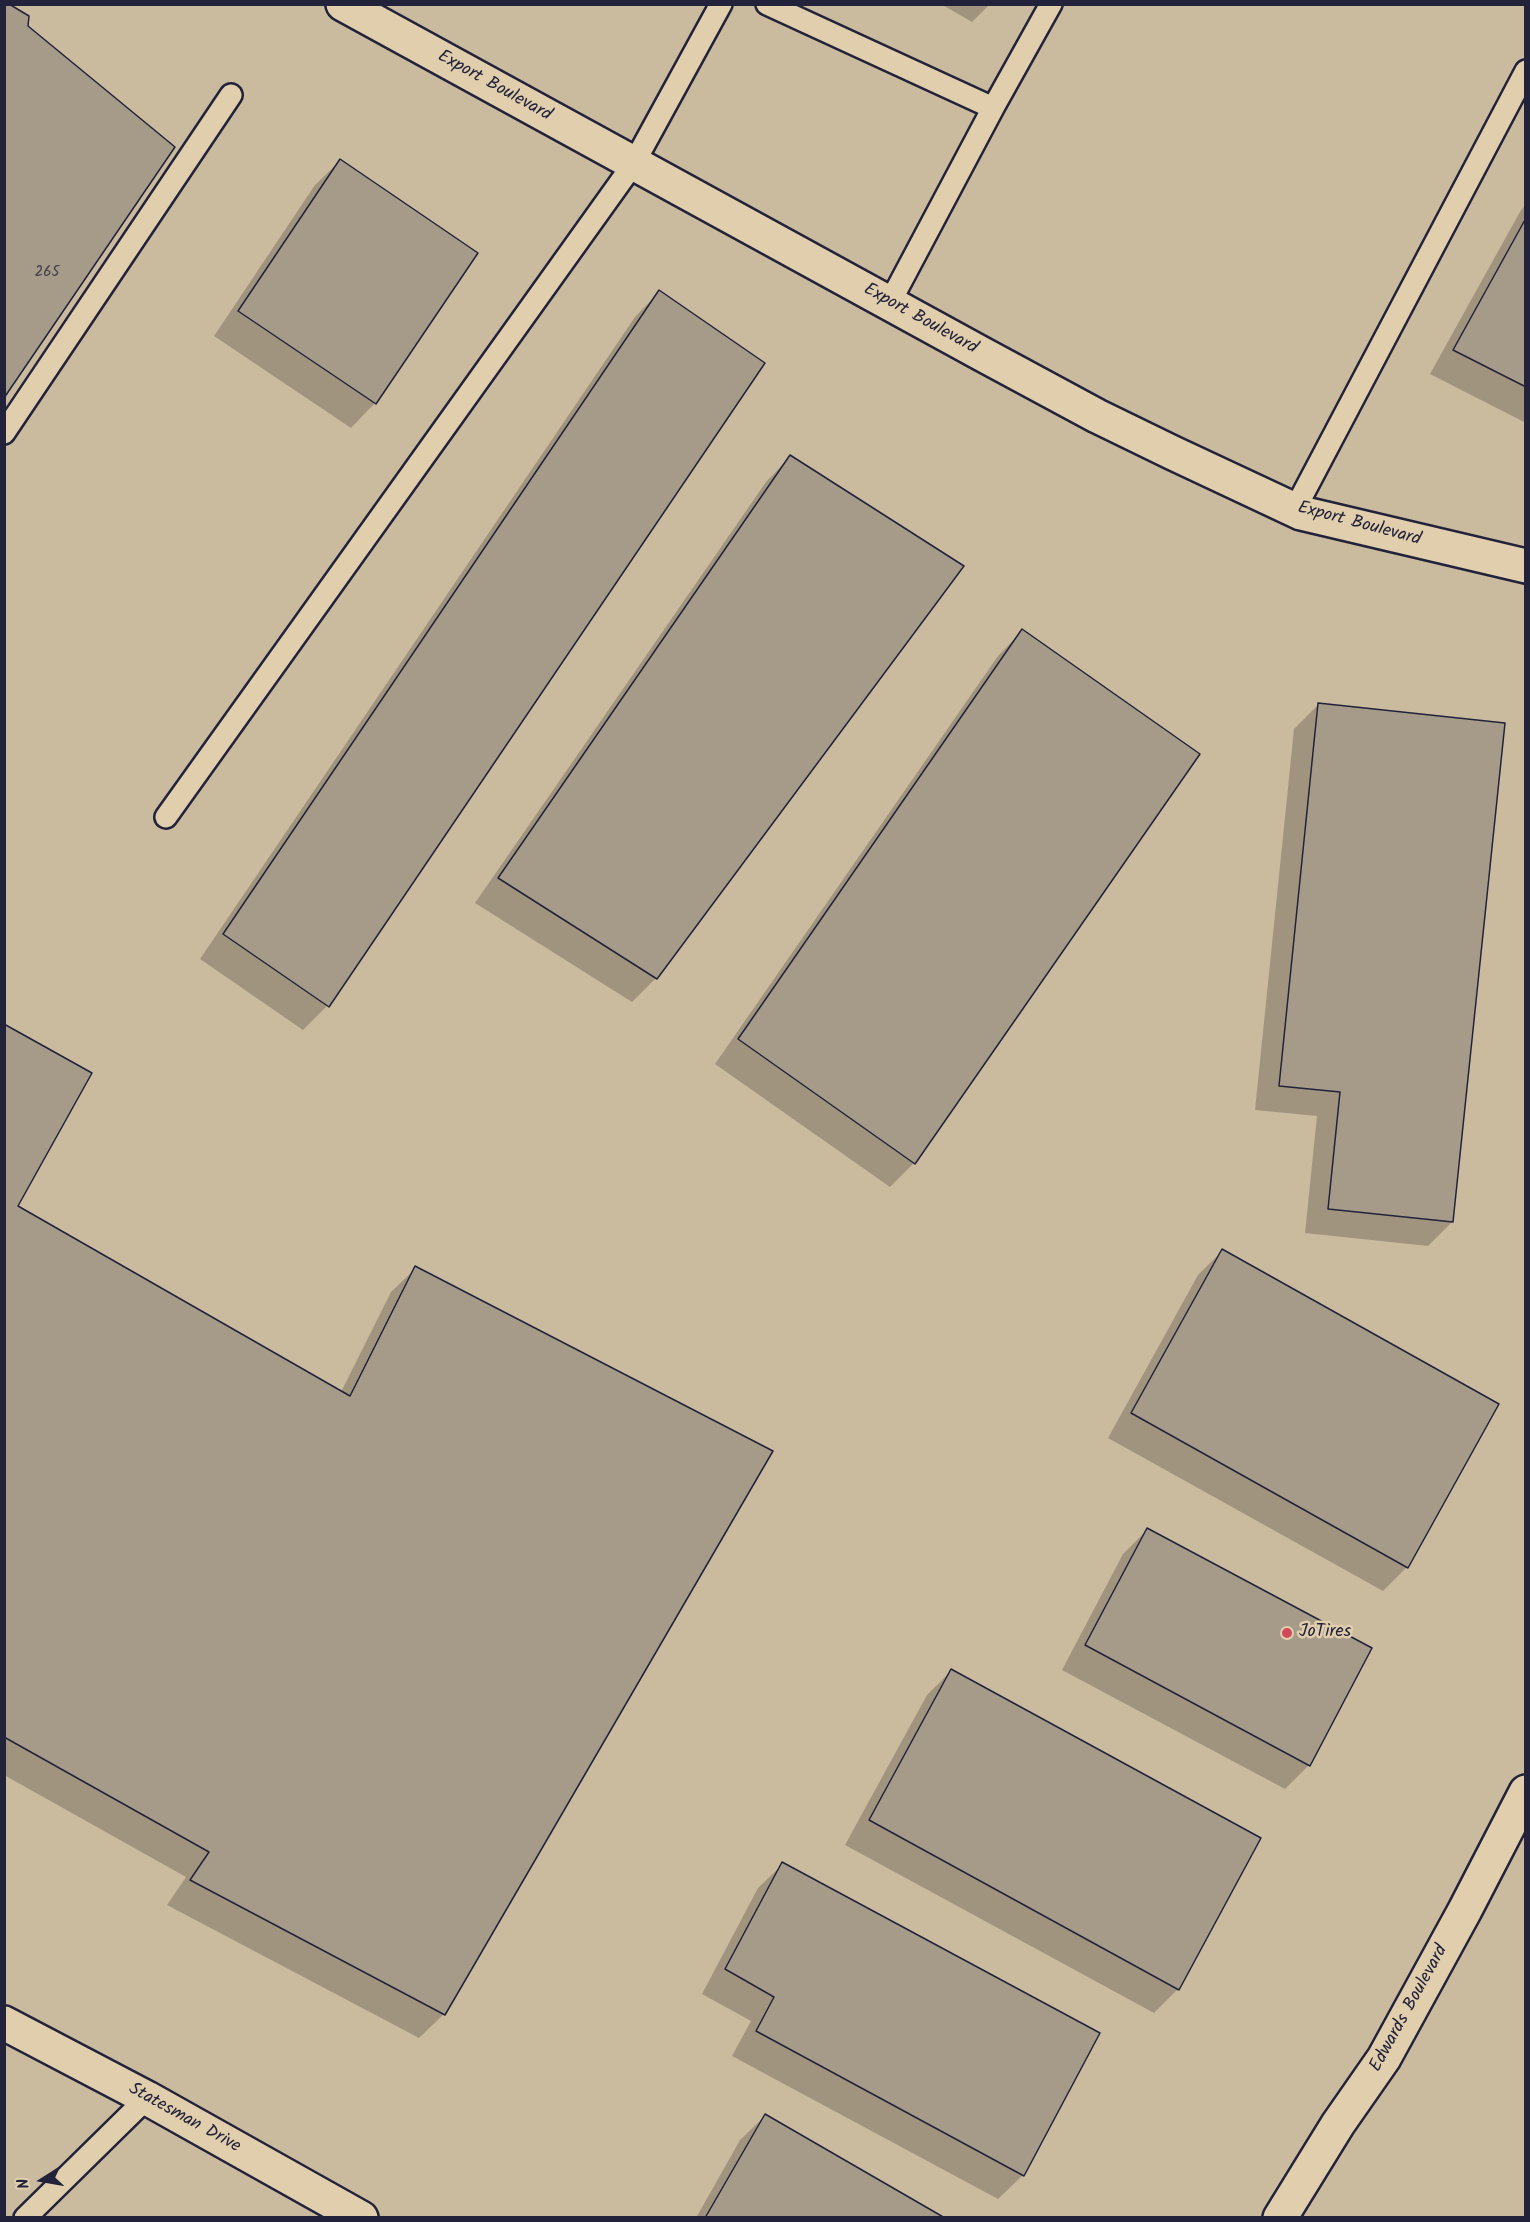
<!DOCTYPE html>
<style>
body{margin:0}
#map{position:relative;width:1530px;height:2222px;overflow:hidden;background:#d9c7a7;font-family:Kalam,sans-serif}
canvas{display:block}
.frame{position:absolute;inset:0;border:6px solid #22223b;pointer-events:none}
.north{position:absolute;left:12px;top:2150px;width:60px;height:60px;-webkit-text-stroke:4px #e1ceac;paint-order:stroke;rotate:259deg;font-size:16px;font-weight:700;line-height:24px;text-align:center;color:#22223b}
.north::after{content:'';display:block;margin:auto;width:21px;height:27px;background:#22223b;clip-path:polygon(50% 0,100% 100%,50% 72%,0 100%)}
</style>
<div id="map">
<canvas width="1530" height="2222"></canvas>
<div class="frame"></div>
<div class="north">N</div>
</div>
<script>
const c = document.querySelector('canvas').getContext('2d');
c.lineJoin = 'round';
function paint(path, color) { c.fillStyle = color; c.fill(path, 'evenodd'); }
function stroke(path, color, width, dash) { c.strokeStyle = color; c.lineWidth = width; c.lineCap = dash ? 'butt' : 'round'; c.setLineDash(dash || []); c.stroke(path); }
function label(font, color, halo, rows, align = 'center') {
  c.font = font + ' Kalam,sans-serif'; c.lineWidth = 5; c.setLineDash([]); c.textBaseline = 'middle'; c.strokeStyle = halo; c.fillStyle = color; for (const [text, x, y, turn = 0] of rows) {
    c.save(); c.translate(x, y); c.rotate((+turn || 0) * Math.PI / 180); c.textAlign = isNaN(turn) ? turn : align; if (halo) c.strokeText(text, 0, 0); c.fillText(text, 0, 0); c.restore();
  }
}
const built = new Path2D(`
 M5 5H1525V2217H5Z`);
const shadow = new Path2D(`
 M941 4H990L972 22Z
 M340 161 375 403 351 428 214 336 315 185Z
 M1526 205V423L1430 374 1521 210Z
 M659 292 327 1006 303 1030 200 959 635 317Z
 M790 457 656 978 632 1002 475 903 766 482Z
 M1022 631 914 1163 890 1187 715 1064 998 656Z
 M1318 705 1452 1222 1428 1246 1305 1233 1317 1116 1255 1110 1294 729Z
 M4 1026 16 1207 341 1392 391 1292 416 1268 444 2014 419 2038 167 1905 186 1877 4 1775Z
 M1222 1251 1407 1567 1383 1591 1108 1438 1198 1275Z
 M1147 1530 1309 1765 1285 1789 1062 1670 1123 1554Z
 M951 1671 1178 1989 1154 2013 845 1845 927 1695Z
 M783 1864 1023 2175 998 2199 732 2056 751 2021 702 1994 758 1888Z
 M765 2116 942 2218H696L740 2140Z`);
const building = new Path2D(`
 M4 4H9L29 16 28 26 175 147 4 398Z
 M340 159 478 253 376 404 238 311Z
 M1526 218V387L1453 350Z
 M659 290 765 363 329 1007 223 934Z
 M790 455 964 566 657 979 498 878Z
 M1022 629 1200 754 915 1164 738 1039Z
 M1318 703 1505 723 1453 1222 1328 1209 1340 1092 1279 1086Z
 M4 1024 92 1073 18 1206 350 1396 415 1266 773 1451 445 2015 190 1880 209 1852 4 1737Z
 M1222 1249 1499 1404 1408 1568 1131 1413Z
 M1147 1528 1372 1648 1310 1766 1085 1645Z
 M951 1669 1261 1838 1179 1990 869 1820Z
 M782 1862 1100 2033 1024 2176 756 2031 774 1997 725 1969Z
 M765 2114 945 2218H705Z`);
const lane = new Path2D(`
 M767 4 993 108 889 304
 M993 108 1051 4
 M4 433 231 95
 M1295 509 1526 71
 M166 817 634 163 721 4
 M25 2218 147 2098`);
const street = new Path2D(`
 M343 4 982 354 1097 416 1173 453 1301 513 1526 566
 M4 2023 147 2098 361 2218`);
const secondary = new Path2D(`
 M1280 2218 1338 2124 1384 2058 1465 1910 1526 1792`);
const markers = [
 [1287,1633,6,"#d1495b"]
];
const numberNames = [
 ["265",47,273]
];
const streetNames = [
 ["Export Boulevard",494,87,29],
 ["Export Boulevard",920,320,29],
 ["Export Boulevard",1359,525,15],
 ["Edwards Boulevard",1410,2009,-61],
 ["Statesman Drive",184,2119,29]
];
const poiNames = [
 ["JoTires",1299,1633]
];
paint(built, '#caba9e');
paint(shadow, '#0003');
paint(building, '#a69a89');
stroke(building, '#22223b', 1.5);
stroke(lane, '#22223b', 26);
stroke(street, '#22223b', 38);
stroke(secondary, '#22223b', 38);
stroke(lane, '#e1ceac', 21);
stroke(street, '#e1ceac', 33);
stroke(secondary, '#e1ceac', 33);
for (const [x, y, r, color] of markers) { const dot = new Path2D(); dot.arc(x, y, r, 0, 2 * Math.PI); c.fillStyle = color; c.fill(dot); stroke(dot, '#e1ceac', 2); }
label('15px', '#43404e', null, numberNames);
label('18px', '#22223b', '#e1ceac', streetNames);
label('18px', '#22223b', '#e1ceac', poiNames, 'left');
</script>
